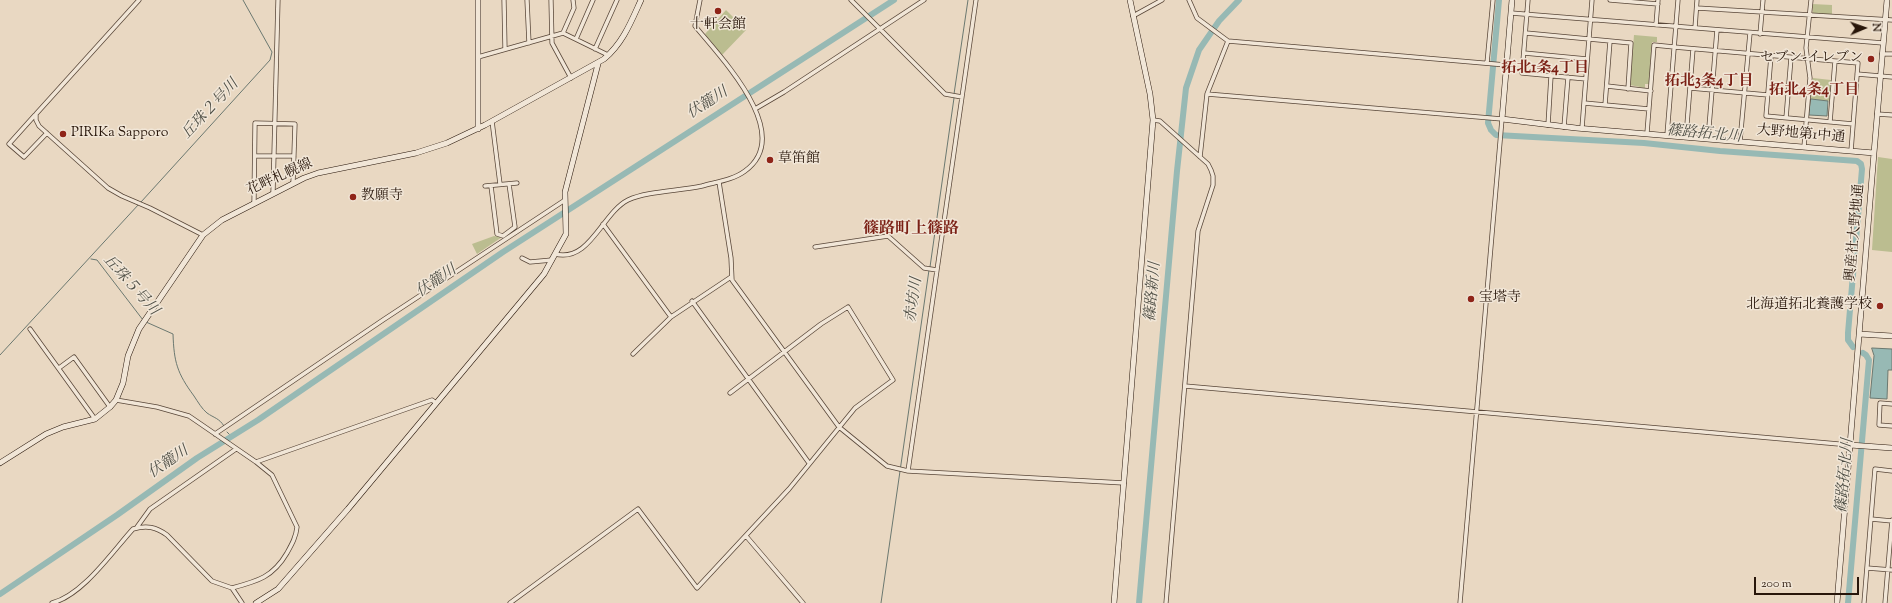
<!DOCTYPE html>
<meta charset="utf-8">
<style>
body{margin:0}
#map{position:relative;width:1892px;height:603px;overflow:hidden;background:#e9d8c2;font-family:"Sorts Mill Goudy",serif}
canvas{display:block}
.north{position:absolute;left:1844px;top:8px;width:40px;height:40px;-webkit-text-stroke:3px #f1e6d7;paint-order:stroke;rotate:88deg;font-size:11px;font-weight:700;line-height:16px;text-align:center;color:#28160a}
.north::after{content:'';display:block;margin:auto;width:14px;height:18px;background:#28160a;clip-path:polygon(50% 0,100% 100%,50% 72%,0 100%)}
.scale{position:absolute;left:1754px;top:577px;width:105px;height:18px;box-sizing:border-box;border:2px solid #28160a;border-top:0;padding-left:5px;font-size:12px;line-height:14px;white-space:nowrap;color:#28160a;-webkit-text-stroke:3px #f1e6d7;paint-order:stroke}
</style>
<div id="map">
<canvas width="1892" height="603"></canvas>
<div class="north">N</div>
<div class="scale">200 m</div>
</div>
<script>
const c = document.querySelector('canvas').getContext('2d');
c.lineJoin = 'round';
function paint(path, color) { c.fillStyle = color; c.fill(path, 'evenodd'); }
function stroke(path, color, width, dash) { c.strokeStyle = color; c.lineWidth = width; c.lineCap = dash ? 'butt' : 'round'; c.setLineDash(dash || []); c.stroke(path); }
function label(font, color, halo, rows, align = 'center') {
  c.font = font + ' "Sorts Mill Goudy","Noto Serif JP",serif'; c.lineWidth = 3; c.setLineDash([]); c.textBaseline = 'middle'; c.strokeStyle = halo; c.fillStyle = color; for (const [text, x, y, turn = 0] of rows) {
    c.save(); c.translate(x, y); c.rotate((+turn || 0) * Math.PI / 180); c.textAlign = isNaN(turn) ? turn : align; if (halo) c.strokeText(text, 0, 0); c.fillText(text, 0, 0); c.restore();
  }
}
const green = new Path2D(`
 M1812 4 1832 5V15L1813 14Z
 M726 10 746 30 722 55 705 34Z
 M1634 35 1657 37V42H1652L1649 84H1645V88L1630 85Z
 M1813 78 1831 80 1830 101 1811 99Z
 M1878 157 1892 159V252L1872 250Z
 M494 236 502 237 477 254 472 244Z`);
const water = new Path2D(`
 M1811 99 1828 101 1827 116 1809 115Z
 M1872 348 1892 349V370H1888L1887 399 1870 398 1874 356Z`);
const stream = new Path2D(`
 M954 94 968 0
 M141 202 270 60 272 52 243 0
 M91 259 97 260 143 320
 M930 267 954 98
 M146 322 173 334C174 362 177 373 194 396 198 402 202 409 207 413 214 418 219 418 224 426
 M0 355 139 204
 M227 432 232 437
 M881 603 929 270`);
const river = new Path2D(`
 M1499 0 1488 123 1491 130 1496 135 1644 143 1720 151 1857 161 1861 164 1862 169 1848 333V340L1853 347
 M0 594 117 515 197 458 258 420 503 252 894 0
 M1139 603 1177 171 1186 88 1199 50 1219 21 1239 0
 M1848 603 1869 360 1866 355 1863 353`);
const street = new Path2D(`
 M139 0 36 114V120L39 126 108 188 122 196 150 208 203 235
 M504 0 505 49
 M527 0 529 43
 M551 0 552 43 571 78
 M851 0 945 94 962 97
 M1189 0 1197 18 1228 41 1506 65
 M1528 0 1522 73 1586 79
 M1610 0 1658 4
 M1697 8 1892 20
 M1511 13 1883 43
 M1133 16 1162 0
 M1656 25 1658 0
 M1695 28 1697 0
 M563 33 574 8 573 0
 M1526 33 1631 43 1628 89
 M1760 34 1763 0
 M576 39 593 0
 M595 49 617 0
 M1524 53 1587 59
 M1882 54H1892
 M1771 56 1766 116 1853 124
 M478 57 563 33 608 55
 M1487 63 1493 0
 M1857 74 1892 77
 M1607 86 1651 91
 M1690 88 1768 95
 M1207 94 1502 119 1460 603
 M1584 103 1649 109
 M1605 105 1610 41
 M755 109 784 92 924 0
 M1877 114 1892 115
 M35 115 9 144 24 157 47 133
 M1786 118 1791 58
 M1153 120 1160 121 1208 164 1211 170 1213 176V185L1198 231 1166 603
 M492 121 500 184
 M1830 122 1835 61
 M1548 125 1551 76
 M1564 127 1568 77
 M1582 128 1592 0
 M1647 133 1654 45 1674 47 1858 63 1851 151
 M1667 135 1678 0
 M1686 137 1693 49
 M1708 139 1717 30
 M1740 141 1750 33
 M1804 147 1810 78 1806 48 1811 0
 M255 156H294
 M1200 157 1207 94 1228 41
 M719 182 731 258 732 280 839 427 887 466 908 471 1124 483
 M485 186 517 183
 M491 186 497 234 503 236 515 227 509 184
 M273 192 278 0
 M254 202 255 123 295 124 293 183
 M603 224 671 317 633 354
 M815 247 888 236 924 268 937 270
 M555 254C590 263 602 213 628 200 647 191 680 191 702 186 716 182 733 180 745 171 796 134 720 57 695 26L700 0
 M522 258 530 262 552 260
 M692 301 809 463
 M671 317 731 277
 M30 329 95 419
 M59 368 74 357 110 407
 M1185 386 1850 445
 M116 400 157 407 189 416 256 462 272 475 297 527C296 537 292 544 287 553 273 577 258 581 232 588L242 603
 M1892 404 1880 403 1879 425 1892 426
 M215 434 383 320 565 200
 M256 462 432 400 436 403
 M908 471 976 0
 M1871 519 1892 521
 M137 527 150 509 236 449
 M746 536 803 603
 M1867 568 1892 570
 M52 603C83 595 112 552 133 529 147 525 156 527 167 535L212 581 232 588
 M510 603 638 509 697 588 789 489 855 408 893 380 848 307 821 324 730 393
 M1864 603 1875 469 1892 471
 M1885 603 1892 520`);
const secondary = new Path2D(`
 M1512 0 1502 119 1576 128 1874 153 1887 0
 M478 129V0
 M1859 334 1892 336
 M1850 445 1892 448
 M0 463 46 434 63 427 95 419 110 407 116 400 123 383 128 356 139 329 203 235 222 220 304 178 318 173 416 153 447 143 485 125 604 59C623 43 631 22 641 0
 M256 603 278 589 348 509 544 274 566 234 565 192 598 64
 M1114 603 1153 120 1150 94 1130 0
 M1837 603 1874 153`);
const markers = [
 [718,11,4,"#8f2418"],
 [1871,59,4,"#8f2418"],
 [63,134,4,"#8f2418"],
 [770,160,4,"#8f2418"],
 [353,197,4,"#8f2418"],
 [1471,299,4,"#8f2418"],
 [1880,306,4,"#8f2418"]
];
const poiNames = [
 ["十軒会館",718,26,"center"],
 ["セブン-イレブン",1863,59,"right"],
 ["PIRIKa Sapporo",71,134],
 ["草笛館",778,160],
 ["教願寺",361,197],
 ["宝塔寺",1479,299],
 ["北海道拓北養護学校",1872,306,"right"]
];
const streetNames = [
 ["大野地第1中通",1801,135,5],
 ["花畔札幌線",280,178,-24],
 ["興産社大野地通",1856,233,-85]
];
const neighbourhoodNames = [
 ["拓北1条4丁目",1545,69],
 ["拓北3条4丁目",1709,82],
 ["拓北4条4丁目",1814,91]
];
const waterNames = [
 ["伏籠川",708,104,-33],
 ["丘珠２号川",211,110,-47],
 ["篠路拓北川",1704,135,5],
 ["伏籠川",437,282,-34],
 ["丘珠５号川",130,286,48],
 ["篠路新川",1154,292,-85],
 ["赤坊川",915,300,-82],
 ["伏籠川",169,463,-34],
 ["篠路拓北川",1846,476,-85]
];
const quarterNames = [
 ["篠路町上篠路",911,230]
];
paint(green, '#bbbd90');
paint(water, '#97b9b4');
stroke(water, '#6b7870', 1);
stroke(stream, '#6b7870', 1);
stroke(river, '#97b9b4', 6);
stroke(street, '#584638', 5);
stroke(secondary, '#28160a', 6);
stroke(street, '#f1e6d7', 3.5);
stroke(secondary, '#f1e6d7', 5);
for (const [x, y, r, color] of markers) { const dot = new Path2D(); dot.arc(x, y, r, 0, 2 * Math.PI); c.fillStyle = color; c.fill(dot); stroke(dot, '#f1e6d7', 1.5); }
label('14px', '#28160a', '#f1e6d7', poiNames, 'left');
label('14px', '#28160a', '#f1e6d7', streetNames);
label('bold 15px', '#7a1f14', '#f1e6d7', neighbourhoodNames);
label('italic 15px', '#4f4f46', '#f1e6d7', waterNames);
label('bold 16px', '#7a1f14', '#f1e6d7', quarterNames);
</script>
